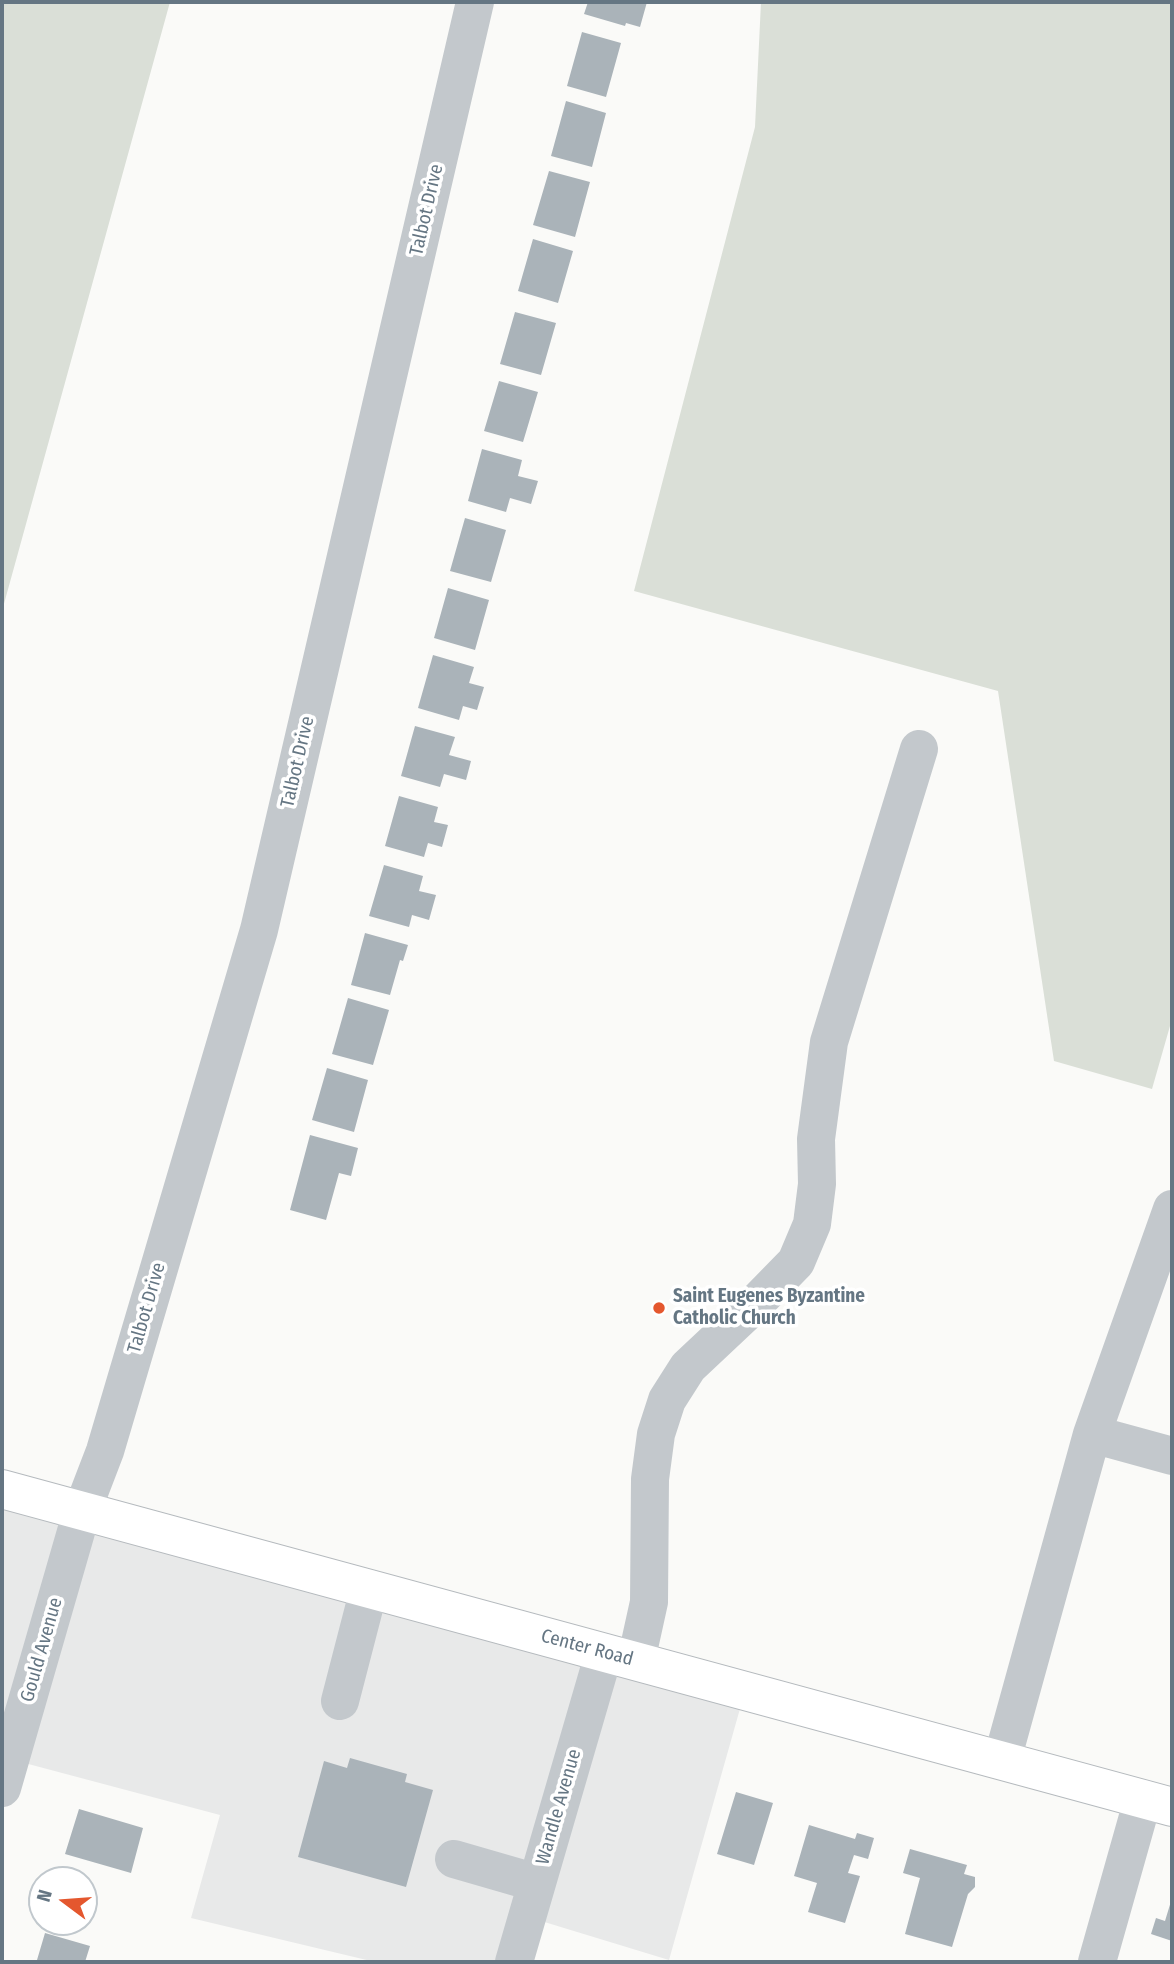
<!DOCTYPE html>
<style>
body{margin:0}
#map{position:relative;width:1174px;height:1964px;overflow:hidden;background:#fafaf8;font-family:"Fira Sans Condensed",sans-serif}
canvas{display:block}
.frame{position:absolute;inset:0;border:4px solid #657683;pointer-events:none}
.north{position:absolute;left:28px;top:1866px;width:70px;height:70px;box-sizing:border-box;background:#fff;border:2px solid #c1c8cd;border-radius:50%;rotate:286deg;font-size:19px;font-weight:700;line-height:28px;text-align:center;color:#657683}
.north::after{content:'';display:block;margin:auto;width:24px;height:32px;background:#e4572e;clip-path:polygon(50% 0,100% 100%,50% 72%,0 100%)}
</style>
<div id="map">
<canvas width="1174" height="1964"></canvas>
<div class="frame"></div>
<div class="north">N</div>
</div>
<script>
const c = document.querySelector('canvas').getContext('2d');
c.lineJoin = 'round';
function paint(path, color) { c.fillStyle = color; c.fill(path, 'evenodd'); }
function stroke(path, color, width, dash) { c.strokeStyle = color; c.lineWidth = width; c.lineCap = dash ? 'butt' : 'round'; c.setLineDash(dash || []); c.stroke(path); }
function label(font, color, halo, rows, align = 'center') {
  c.font = font + ' "Fira Sans Condensed",sans-serif'; c.lineWidth = 7; c.setLineDash([]); c.textBaseline = 'middle'; c.strokeStyle = halo; c.fillStyle = color; for (const [text, x, y, turn = 0] of rows) {
    c.save(); c.translate(x, y); c.rotate((+turn || 0) * Math.PI / 180); c.textAlign = isNaN(turn) ? turn : align; if (halo) c.strokeText(text, 0, 0); c.fillText(text, 0, 0); c.restore();
  }
}
const built = new Path2D(`
 M2 1489 745 1691 669 1960 528 1917 514 1962H375L191 1918 220 1815 2 1757Z`);
const green = new Path2D(`
 M2 2H170L2 611Z
 M761 2H1172V1019L1152 1089 1054 1061 998 691 634 591 755 127Z`);
const building = new Path2D(`
 M588 2H647L640 27 626 23 625 26 584 14Z
 M582 32 621 43 606 97 567 86Z
 M566 101 606 113 592 167 551 156Z
 M549 171 590 182 575 237 533 225Z
 M533 239 573 251 558 303 518 291Z
 M515 312 556 323 541 375 500 364Z
 M499 381 538 392 523 442 484 431Z
 M482 449 522 460 518 476 538 481 531 504 510 498 506 512 468 501Z
 M465 518 506 530 491 582 450 571Z
 M448 588 489 600 475 650 434 638Z
 M433 655 474 667 469 683 484 687 477 710 463 706 459 720 418 708Z
 M415 726 455 737 449 755 471 761 466 780 444 774 440 787 401 776Z
 M399 796 438 807 434 822 448 825 442 847 428 843 424 857 385 846Z
 M384 865 423 876 419 891 436 895 429 920 412 915 409 927 369 916Z
 M365 933 408 945 403 961 400 960 390 995 351 985Z
 M348 998 389 1010 373 1065 332 1054Z
 M327 1068 368 1080 354 1132 312 1120Z
 M310 1135 358 1148 351 1176 339 1173 326 1220 290 1210Z
 M350 1758 407 1774 405 1782 433 1790 406 1887 298 1857 324 1761 347 1768Z
 M736 1792 773 1803 754 1865 717 1854Z
 M79 1809 143 1828 131 1873 65 1854Z
 M809 1825 855 1839 857 1833 874 1838 868 1859 854 1855 848 1873 860 1876 845 1923 808 1912 817 1883 794 1876Z
 M910 1849 967 1865 964 1874 975 1877V1887L968 1894 952 1947 905 1934 920 1878 903 1873Z
 M1172 1898V1941L1151 1934 1156 1918 1165 1921Z
 M45 1933 90 1946 85 1962H40L37 1960Z`);
const minor = new Path2D(`
 M1092 1434 1172 1209
 M636 1661 649 1602 650 1479 656 1434 667 1400 688 1367 754 1305 796 1262 812 1224 817 1184 816 1139 829 1042 919 749
 M340 1701 369 1589
 M1002 1760 1092 1434 1172 1456
 M2 1788 82 1511 105 1451 259 930 475 2
 M454 1859 537 1883
 M514 1962 604 1653
 M1097 1962 1143 1799`);
const major = new Path2D(`
 M2 1489 1172 1807`);
const markers = [
 [659,1308,7,"#e4572e"]
];
const streetNames = [
 ["Talbot Drive",427,210,-77],
 ["Talbot Drive",298,762,-77],
 ["Talbot Drive",147,1308,-74],
 ["Center Road",587,1648,15],
 ["Gould Avenue",42,1650,-74],
 ["Wandle Avenue",559,1807,-74]
];
const poiNames = [
 ["Saint Eugenes Byzantine",673,1297],
 ["Catholic Church",673,1319]
];
paint(built, '#e8e9e9');
paint(green, '#dadfd7');
paint(building, '#aab3b9');
stroke(major, '#b5babe', 40);
stroke(minor, '#c3c8cc', 38);
stroke(major, '#fff', 38);
for (const [x, y, r, color] of markers) { const dot = new Path2D(); dot.arc(x, y, r, 0, 2 * Math.PI); c.fillStyle = color; c.fill(dot); stroke(dot, '#fff', 2.5); }
label('19px', '#657683', '#fff', streetNames);
label('bold 19px', '#657683', '#fff', poiNames, 'left');
</script>
